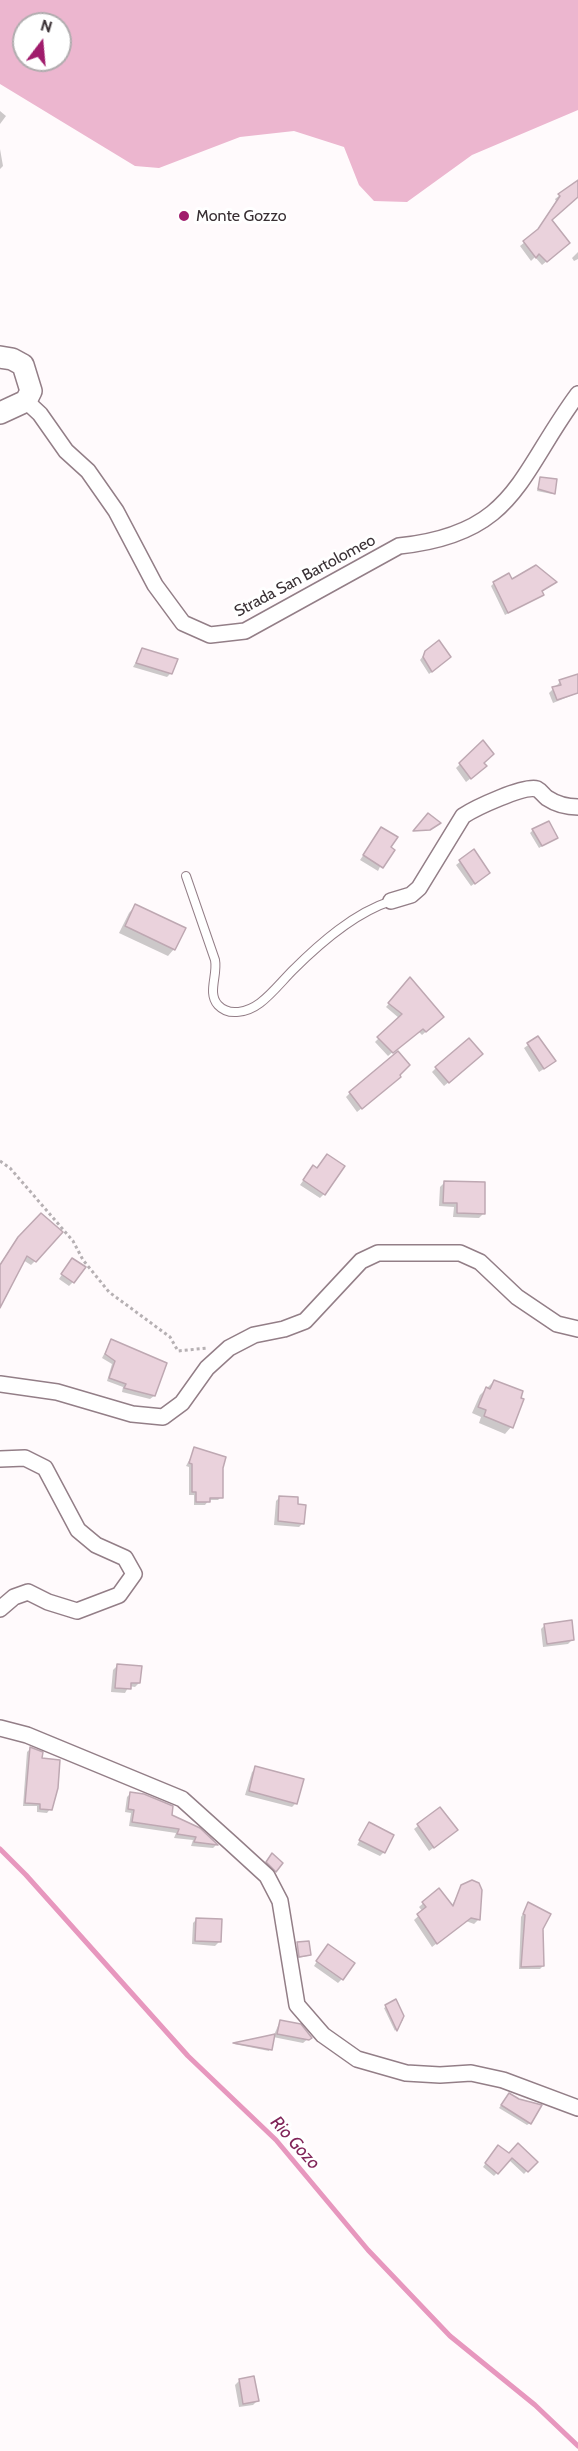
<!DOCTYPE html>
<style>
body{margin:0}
#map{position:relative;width:578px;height:2451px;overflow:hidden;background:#fffafc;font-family:Cabin,sans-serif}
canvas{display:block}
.north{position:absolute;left:12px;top:12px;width:60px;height:60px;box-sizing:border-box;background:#fff;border:2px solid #b0acae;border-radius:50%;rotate:16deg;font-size:16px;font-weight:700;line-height:24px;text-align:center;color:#393034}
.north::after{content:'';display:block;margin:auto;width:21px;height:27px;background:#a01c6c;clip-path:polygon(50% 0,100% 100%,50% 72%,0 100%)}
</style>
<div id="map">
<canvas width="578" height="2451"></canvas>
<div class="north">N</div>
</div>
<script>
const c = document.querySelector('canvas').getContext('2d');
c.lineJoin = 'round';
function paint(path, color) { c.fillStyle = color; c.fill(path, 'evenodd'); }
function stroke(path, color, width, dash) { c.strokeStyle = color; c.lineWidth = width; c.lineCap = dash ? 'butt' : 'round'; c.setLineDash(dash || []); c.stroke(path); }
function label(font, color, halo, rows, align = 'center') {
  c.font = font + ' Cabin,sans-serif'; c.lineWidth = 6; c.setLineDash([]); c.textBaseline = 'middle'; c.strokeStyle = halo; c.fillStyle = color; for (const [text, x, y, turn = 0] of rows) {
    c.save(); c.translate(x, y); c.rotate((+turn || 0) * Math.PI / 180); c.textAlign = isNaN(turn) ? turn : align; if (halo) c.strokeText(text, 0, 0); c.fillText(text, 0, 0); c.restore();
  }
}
const green = new Path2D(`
 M0 0H578V110L472 155 407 202 374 201 359 185 344 147 294 131 240 137 159 168 135 166 0 84ZM24 24H60V60H24Z`);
const shadow = new Path2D(`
 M0 111 6 116 0 124Z
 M0 149 3 166 0 169Z
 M578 181V196L550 220 564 247 542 265 535 257 531 261 520 246 536 233 556 201 555 199Z
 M578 252V259L574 261 572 258Z
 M540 478 554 493 552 494 537 491Z
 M511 581 542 595 505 615 491 586 494 583Z
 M143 650 171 673 167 677 133 667Z
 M426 652 447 660 429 674 420 660Z
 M560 682 578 688V693L553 703 549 693Z
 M483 742 481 770 466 782 456 768Z
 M381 829 389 848 378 871 360 860Z
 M533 830 556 838 539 848 530 833Z
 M473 852 485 876 471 886 456 865Z
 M135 906 174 949 168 956 119 933 129 913Z
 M407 983 438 1021 422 1035 418 1031 388 1056 375 1042 399 1018 386 1007Z
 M538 1038 550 1065 539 1072 524 1048Z
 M477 1058 444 1086 432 1072 436 1068Z
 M395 1081 357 1112 346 1097 350 1093Z
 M327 1156 324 1194 320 1198 300 1185 310 1171 316 1169Z
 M444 1183 483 1214 479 1218 453 1217 454 1207 439 1206 440 1187Z
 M14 1243 35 1261 31 1265 23 1260 0 1297V1264Z
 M69 1264 73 1282 69 1286 59 1279Z
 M111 1341 154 1396 150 1399 122 1392 123 1387 107 1381 112 1364 102 1358Z
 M494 1381 522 1400 511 1427 505 1434 479 1423 481 1417 472 1413 480 1395Z
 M195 1449 221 1468V1497L218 1500H209L205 1505H194V1495H189V1467L186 1466Z
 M280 1497 296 1506 303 1523 299 1527 274 1525 276 1501Z
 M545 1625 572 1640 568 1644 543 1647 541 1629Z
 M117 1666 139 1683 135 1687 129 1686 125 1693 111 1692 113 1670Z
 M30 1749 40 1760 50 1809 47 1813 37 1812V1806H23L27 1752Z
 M256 1768 296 1803 292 1807 245 1795 252 1772Z
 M131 1793 199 1829 216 1845 213 1848 191 1846 193 1840 174 1838 176 1833 129 1826 131 1813 125 1812 127 1797Z
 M440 1809 452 1834 429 1851 414 1829Z
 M369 1824 384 1852 380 1856 357 1845Z
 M272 1855 281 1863 273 1872 265 1864Z
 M462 1886 479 1919 474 1924 466 1921 432 1947 414 1920 423 1912 419 1907 438 1890 451 1907Z
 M529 1904 542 1929 543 1966 540 1969H519L521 1917Z
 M197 1919 219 1942 215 1946 192 1944 193 1923Z
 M297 1944 309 1955 308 1956 298 1958Z
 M324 1950 342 1979 338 1983 314 1966Z
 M396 2001 403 2020 395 2031 384 2008Z
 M280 2021 310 2037 303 2043 273 2037 269 2051 234 2044 274 2035Z
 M507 2097 530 2123 527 2125 499 2108Z
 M495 2150 535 2162 524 2174 509 2160 494 2176 483 2167Z
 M239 2381 257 2401 253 2405 239 2407 235 2385Z`);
const stream = new Path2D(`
 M0 1849 26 1875 188 2056 276 2140 368 2250 450 2336 535 2405 578 2446`);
const building = new Path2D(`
 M578 180V197L552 220 570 243 547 262 539 254 536 258 523 241 538 229 560 196 558 194Z
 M540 477 557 479 555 494 538 489Z
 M536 565 557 582 542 591 544 595 508 613 493 582 509 573 512 579Z
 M439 640 451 657 432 672 423 657 425 651Z
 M142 648 178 659 172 674 136 663Z
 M578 674V693L557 700 552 687 561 685 559 680Z
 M483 740 494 754 484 763 487 766 471 779 459 763Z
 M428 813 441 823 430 830 413 831Z
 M549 821 558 838 542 846 532 829Z
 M381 827 398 837 391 847 395 850 383 868 363 855Z
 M474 849 490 873 475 884 459 860Z
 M135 904 186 928 175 950 125 926Z
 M410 977 444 1017 426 1032 423 1029 393 1053 377 1037 402 1014 388 1003Z
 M538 1036 556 1061 544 1069 527 1043Z
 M469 1038 483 1054 449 1083 435 1067Z
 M398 1051 410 1065 400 1075 401 1077 362 1109 349 1092Z
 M327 1154 345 1166 325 1195 303 1180 313 1165 317 1168Z
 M444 1181 485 1182V1214L457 1213V1203H443Z
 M41 1213 63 1232 36 1262 27 1256 0 1308V1265L18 1237Z
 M72 1258 86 1267 74 1283 61 1274Z
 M111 1339 167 1363 155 1396 124 1388 126 1384 109 1378 115 1361 105 1354Z
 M494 1380 523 1391 521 1398 524 1399 513 1428 484 1416 486 1410 478 1407 486 1387 490 1389Z
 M194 1447 226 1457 223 1468V1498H210V1502H196V1492H192V1464L189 1463Z
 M279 1496 298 1497V1504L306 1505 304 1524 278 1521Z
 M572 1620 574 1640 547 1644 544 1624Z
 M117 1664 142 1666 140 1683H131V1689L115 1688Z
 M30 1747 43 1752 42 1758 60 1760 58 1788 52 1810 40 1809V1804L25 1803Z
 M255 1766 304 1779 297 1804 249 1791Z
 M130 1792 144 1794 173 1806 172 1815 200 1828 218 1845 194 1842 196 1837 177 1834 179 1829 132 1822 134 1810 128 1809Z
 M440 1807 458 1830 434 1848 417 1824Z
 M369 1822 394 1835 385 1853 359 1840Z
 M272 1853 283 1863 276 1872 266 1862Z
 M472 1880 479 1883 482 1890 480 1920 471 1918 437 1944 417 1914 426 1907 422 1902 439 1888 453 1906 461 1885Z
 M528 1902 551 1914 543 1929 544 1966 521 1967 525 1915 523 1914Z
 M196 1918 222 1919 221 1942 195 1941Z
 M309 1941 311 1955 299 1957 297 1942Z
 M328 1944 355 1963 343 1980 316 1961Z
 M396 1999 404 2016 397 2031 385 2005Z
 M280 2020 301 2024 312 2038 309 2040 277 2034Z
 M275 2034 272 2050 233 2043 266 2036Z
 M509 2093 519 2099 542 2105 531 2124 501 2105Z
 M518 2143 538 2162 528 2172 512 2158 498 2174 485 2163 498 2145 509 2153Z
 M254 2376 259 2401 243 2404 239 2379Z`);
const path = new Path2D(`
 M0 1161 10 1168 73 1241 83 1260 109 1292 170 1337 178 1351 207 1348`);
const lane = new Path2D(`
 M186 876 215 960C218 975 207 993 218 1005 229 1017 248 1012 260 1003 272 994 282 981 293 970 320 943 354 913 391 901`);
const street = new Path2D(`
 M26 401 40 414 66 451 88 471 116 511 155 585 183 623 210 635 245 631 399 546C516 534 518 475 578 394
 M391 901 411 895 419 888 463 816C475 808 524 785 537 789 541 791 543 795 547 798 556 804 568 807 578 807
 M0 1384 57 1392 132 1414 163 1417 182 1403 207 1368 229 1348 254 1335 284 1329 305 1321 361 1261 378 1253H460L480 1262 517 1297 557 1324 578 1329
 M0 1459 25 1458 45 1468 78 1530 96 1545 125 1558 134 1574 119 1595 77 1611 48 1602 28 1592 14 1597 0 1609
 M0 1728 27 1735 182 1799 232 1844 267 1876 280 1901 297 2005 323 2035 357 2059 406 2073 440 2075 471 2073 503 2080 578 2108`);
const secondary = new Path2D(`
 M0 357 12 359 23 365 31 391 26 401 0 413`);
const markers = [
 [184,216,6,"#a01c6c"]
];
const poiNames = [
 ["Monte Gozzo",196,216]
];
const streetNames = [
 ["Strada San Bartolomeo",305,576,-28]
];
const waterNames = [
 ["Rio Gozo",295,2143,48]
];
paint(green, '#ecb6cf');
paint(shadow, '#0003');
stroke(stream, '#e797be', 5);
paint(building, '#ead2dc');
stroke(building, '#bea8b2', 1.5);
stroke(lane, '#937e87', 10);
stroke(street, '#937e87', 18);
stroke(secondary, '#937e87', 24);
stroke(path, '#b6b0b3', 3, [3, 3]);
stroke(lane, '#fff', 8);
stroke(street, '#fff', 15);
stroke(secondary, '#fff', 21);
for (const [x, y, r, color] of markers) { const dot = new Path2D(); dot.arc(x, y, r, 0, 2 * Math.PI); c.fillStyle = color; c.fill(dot); stroke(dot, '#fff', 2); }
label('16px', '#393034', '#fff', poiNames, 'left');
label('16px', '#393034', '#fff', streetNames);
label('italic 18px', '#812559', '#fff', waterNames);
</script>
